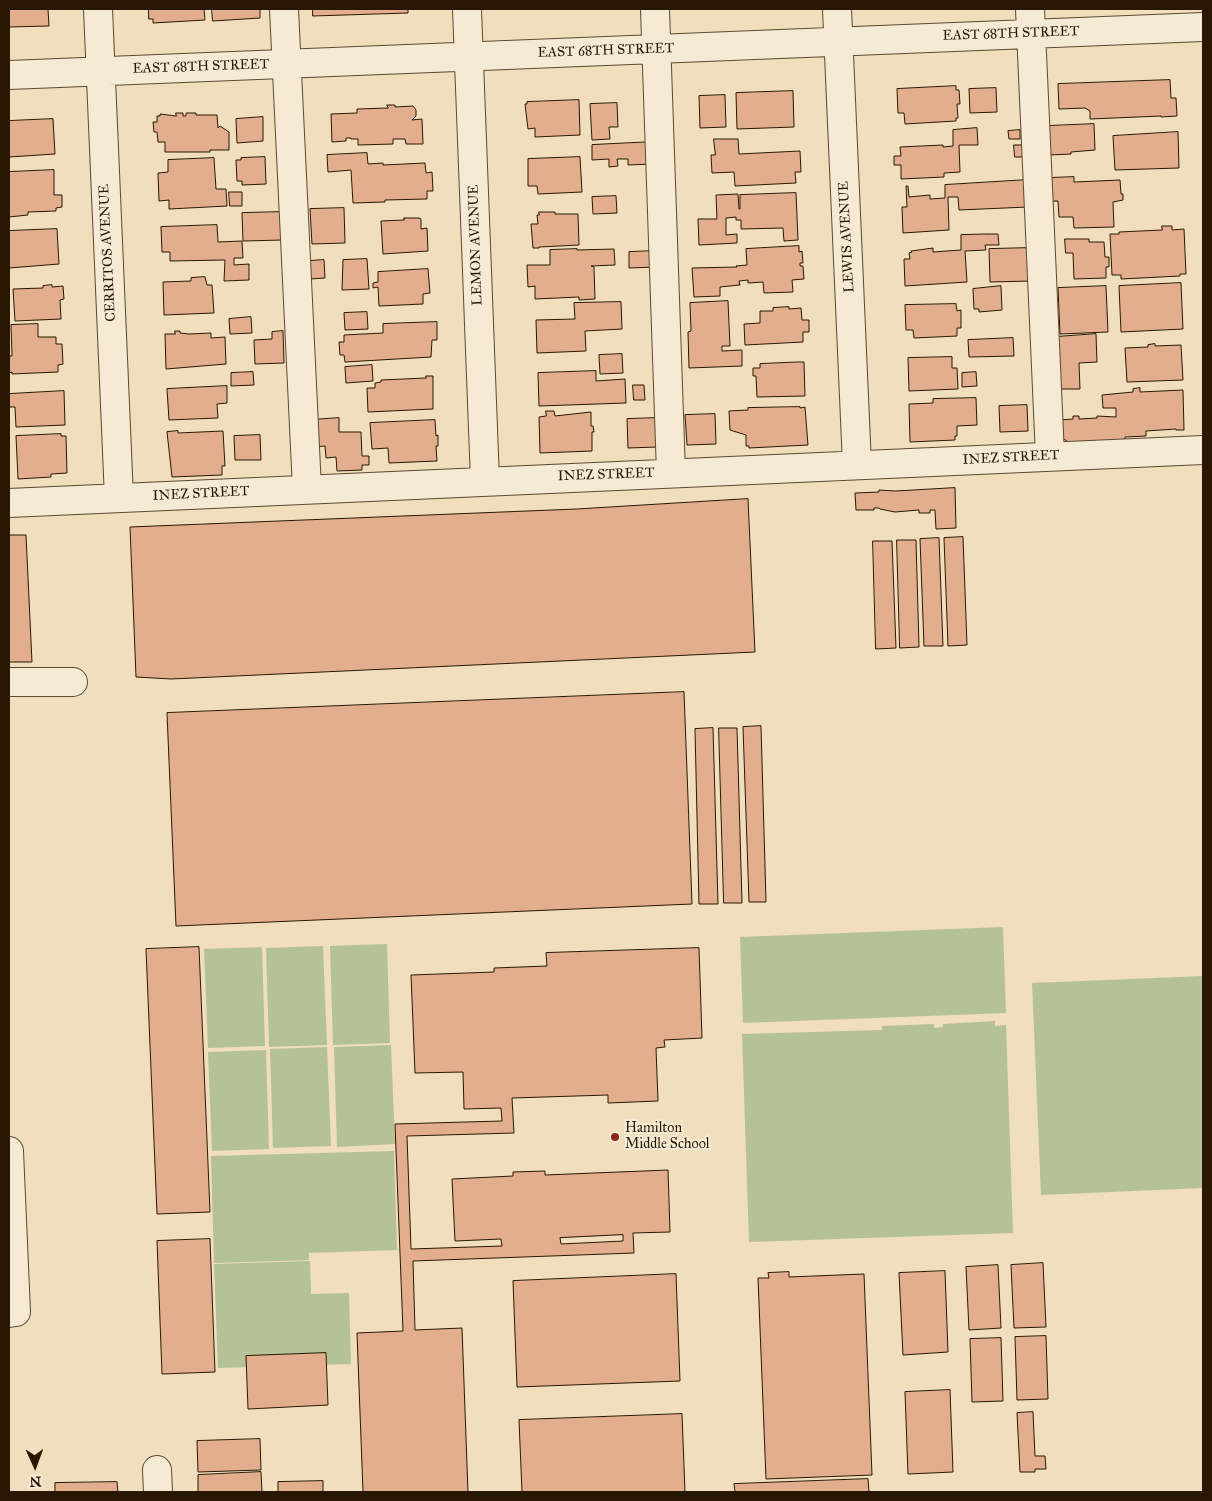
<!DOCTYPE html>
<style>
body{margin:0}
#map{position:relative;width:1212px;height:1501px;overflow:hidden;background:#f0debd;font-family:"IM FELL Great Primer",serif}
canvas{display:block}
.frame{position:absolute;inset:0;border:10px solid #291801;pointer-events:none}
.north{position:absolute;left:10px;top:1441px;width:50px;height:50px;-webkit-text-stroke:4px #f5ead4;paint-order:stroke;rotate:178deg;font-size:14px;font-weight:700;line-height:20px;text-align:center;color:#291801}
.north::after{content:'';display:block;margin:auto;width:18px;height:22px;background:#291801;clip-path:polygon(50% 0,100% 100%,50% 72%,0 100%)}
</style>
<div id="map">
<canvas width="1212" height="1501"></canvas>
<div class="frame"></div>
<div class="north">N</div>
</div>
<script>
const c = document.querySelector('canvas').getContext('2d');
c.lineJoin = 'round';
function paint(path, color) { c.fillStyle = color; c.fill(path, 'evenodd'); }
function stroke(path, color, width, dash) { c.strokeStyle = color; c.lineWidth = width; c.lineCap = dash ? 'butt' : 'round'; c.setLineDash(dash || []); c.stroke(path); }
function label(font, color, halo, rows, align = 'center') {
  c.font = font + ' "IM FELL Great Primer",serif'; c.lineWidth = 4; c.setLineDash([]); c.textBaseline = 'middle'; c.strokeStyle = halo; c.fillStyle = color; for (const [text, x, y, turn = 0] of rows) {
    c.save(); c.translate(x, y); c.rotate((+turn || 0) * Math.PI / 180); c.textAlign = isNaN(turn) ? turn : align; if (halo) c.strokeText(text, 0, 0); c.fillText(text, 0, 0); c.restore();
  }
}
const green = new Path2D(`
 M1003 927 1006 1013 743 1023 740 937Z
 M387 944 390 1043 333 1045 330 946Z
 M323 946 327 1045 269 1047 266 948Z
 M262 947 265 1046 208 1048 204 949Z
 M1203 976V1188L1041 1195 1032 983Z
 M995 1021V1026L1006 1025 1013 1233 749 1242 742 1034 882 1030V1026L934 1024V1028L943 1027V1024Z
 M391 1045 395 1144 337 1147 334 1047Z
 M327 1047 331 1146 273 1148 270 1049Z
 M266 1050 269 1149 212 1151 208 1052Z
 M394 1151 397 1250 309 1253V1260L214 1263 211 1156Z
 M310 1261 311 1294 349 1293 351 1364 218 1368 214 1264Z`);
const building = new Path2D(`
 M9 9H48L49 26 9 27Z
 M149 9H204L205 20 153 23V19H149Z
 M212 9H260V18L213 21Z
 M313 9H408V13L313 16Z
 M1170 80 1171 98H1176L1177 116 1161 117V116L1090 119V111L1085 108 1059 109 1058 84Z
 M956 86V90H959L960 104H957L958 118H956V121L905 124 904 113H898L897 89Z
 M996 88 997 112 970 113 969 89Z
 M793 91 794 127 737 129 736 93Z
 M725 95 726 127 700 128 699 96Z
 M579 100 580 135 535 137V128L528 129 525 104H527V102Z
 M617 103 618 127H609L610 139 592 140 590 104Z
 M387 105H395V107L413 106 416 110V116L412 120 422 119 423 144H406L405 139H393V144L358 145V139H351V138H346V141L332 142 331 114 357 113V109L388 108Z
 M176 113H183V116H186V113H196V115H217L218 128 220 126 229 132V150H210V152H165V142H158L157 132H154L153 122H157V116H160V114L176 116Z
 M263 117V141L237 143 236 119Z
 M53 119 55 154 9 157V121Z
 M1094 124 1095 150 1071 152V154L1049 155 1048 126Z
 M977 128 978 145H959L960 172 944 173V177L901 179V165H894V156H901L900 147 943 145V147L953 146V130Z
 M1020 130V139H1009L1008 131Z
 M1178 132 1179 168 1115 170 1113 136Z
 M714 139H738L739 154 800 151 801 172H795L796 183 735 186 734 172 712 173 711 155H715Z
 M653 142V164L628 165V159H617L618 166 609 167V159L592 160V145Z
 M1014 145H1026L1027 157H1015Z
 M367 153 368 164 383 163V165L425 163 426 173 432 172 433 191H427V199L385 200V202L353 203 351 170 328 172 327 155Z
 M265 157 266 184 242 185V181H237L236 160H241V158Z
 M580 157 582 192 538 194 537 186H528V159Z
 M214 158 216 189H226L227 206 169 209V200L159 201 158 173 168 172V160Z
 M54 170V195H62V207L56 208V211L28 212V215L9 217V172Z
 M1074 177V182L1120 180 1121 194H1123V200L1113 202 1114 227 1074 228 1073 217H1059L1058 201H1051L1050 178Z
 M1027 180 1028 207 959 210 958 197H948L949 230 903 233 902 207H907L906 186H908L909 197 930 195V199L945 198V185Z
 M229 192H242V206H230Z
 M796 193 798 240 784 241 783 228 741 229V220H736V217L726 218V235L737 234V243L699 245 698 219H717L716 195 738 194 739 209H740V195Z
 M616 196 617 213 593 214 592 197Z
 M344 208 345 243 312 244 310 209Z
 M282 212 283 240 243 241 242 213Z
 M539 212H555V214H578L579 245 539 247V248H533L531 224H538L537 215H539Z
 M404 218H419L421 219V229L427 228 428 251 383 254 381 221 404 220Z
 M217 225 218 242 242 241 243 258H234V265L249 264V280L224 281 225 260 170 261V252H162L161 227Z
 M1162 226H1172V230L1184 229 1186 274H1180V276L1121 279V275H1112L1110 234H1119V232L1162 230Z
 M57 229 59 264 9 268V231Z
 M985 234H998L999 245H985L986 250 965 251 967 282 905 286 904 259H910L909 253 912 252 911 251 933 248V252L961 250V235Z
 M1065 239H1089V242H1104L1105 257H1109V267H1106V278L1074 279 1073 253H1066Z
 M799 246V252L802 251 803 263H800V266H803L804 279 792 280 793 292 764 293 763 282 748 283V280L739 281 740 285 720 287V296L694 297 692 268 737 267 736 266 747 265 746 249Z
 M1031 248 1032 281 990 282 989 249Z
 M577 249V250L614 249 615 265 591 266 594 267 595 299 579 300V297L535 299V286L528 287 527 265H550V250Z
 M654 251 655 267 629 268V252Z
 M367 259 369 289 342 290 343 260Z
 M324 260 325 278 310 279 309 261Z
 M428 269 430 293 423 294V304L379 306 378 287 373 288V283L378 282V272Z
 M205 277 207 285H212L214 313 164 315 163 282 191 281V278Z
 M1181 283 1183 329 1121 332 1119 286Z
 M52 285V287L63 286 64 299 60 300 61 319 15 321 13 289 43 288V286Z
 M1001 286 1002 310 979 312V309H974L973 289Z
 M1106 286 1108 332 1060 334 1058 288Z
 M728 301 730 346H722V351L742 350V366L689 368 688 332 691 331 690 303Z
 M621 302 622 329 585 331 586 351 537 353 536 320 575 319 574 303Z
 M956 304 957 311 961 310V328H957V336L914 338 913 330H906L905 305Z
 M789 307V309L801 308 802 320H809V332H803V342L745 345 744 324 760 323V311H773V308Z
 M367 312 368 329 345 330 344 313Z
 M251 317 252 333 230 334 229 319Z
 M437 322V340H432L431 357 345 362 344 355H340L339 342H344V335L383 333V324Z
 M38 324V337H56V344H62L63 364 58 365V372L12 374V372L9 373V356H12L11 325Z
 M175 331H180V333L189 334 211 333V338L225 337 226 364 166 369 165 334H175Z
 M283 331 284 363 255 364 254 340 272 339V332Z
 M1096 334 1097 362 1079 363 1080 389H1058L1056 337Z
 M1013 338 1014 356 969 357 968 340Z
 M1155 344V346L1181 345 1183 380 1127 382 1125 348 1148 347V345Z
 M622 354 623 373 600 374 599 355Z
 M952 357V368H957L958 389 909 391 908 358Z
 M797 362H804L805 396 757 397 756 376H753V368H760V364Z
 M372 365 373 381 346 383 345 367Z
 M596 371V381L625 379 626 403 539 406 538 373Z
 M253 372 254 385 231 386V373Z
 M976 372 977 386 962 387V373Z
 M426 376H433V409L368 412 367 388H375V383L381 382V380L426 378Z
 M633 385H644L645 400H634Z
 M227 386V403L217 404 218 418 169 420 167 389Z
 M1140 388V392L1183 390 1184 430H1176V429L1146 431V436L1125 437V440L1068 442 1060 436 1059 420 1073 419V416H1079V419L1097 418V416L1116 417V408H1103L1102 395 1133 392V389Z
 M64 391 65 425 16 427 15 407H9V394Z
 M976 398 977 425 957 426V436H955V440L910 442 909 404 933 403V399Z
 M1027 405 1028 431 1000 432 999 406Z
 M800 407V408L805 407 808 445 749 448V446H746V435L730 430 729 411 748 410V408Z
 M546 411H554L555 416 591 412V426H593L594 432H592V451L540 453 539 417 546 416Z
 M715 414 716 444 687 445 685 415Z
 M339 418V432H361L362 456H369V465H362V470L337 471 336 457 326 458 325 446 313 447 312 420Z
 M656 418 657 447 628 448 627 419Z
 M435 420 436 436 438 435V446H436L437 461 389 463 388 448 372 449 370 423Z
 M178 431V433L223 431 225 466H222V475L172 477 167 432Z
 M61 434V436H66L67 473 51 474V477L18 479 16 436Z
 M260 435 261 460H235L234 436Z
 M955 488 956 528 936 529 935 510H930V513H919V510L895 512 880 509 879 508H874V510H856L855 493 879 492V490L895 491Z
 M748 499 755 652 171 679 136 677 130 527 577 509Z
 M9 535H26L32 662H9Z
 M963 537 967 645 948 646 944 538Z
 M939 538 943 646H924L920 539Z
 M897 540H916L919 647 900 648Z
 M873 541H892L896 648 876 649Z
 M684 692 692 904 176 926 167 713Z
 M761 726 766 902H749L743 727Z
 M713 728 718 904H699L695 729Z
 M719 728H737L742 903H724Z
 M199 947 210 1212 157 1214 146 949Z
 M699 948 702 1038 664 1040 665 1047 656 1048 658 1101 608 1103V1095L512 1098 514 1133 407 1136 411 1249 502 1246 501 1239 455 1241 452 1179 513 1176V1172L545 1171V1175L668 1170 670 1232 633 1233 634 1253 413 1261 415 1330 462 1328 468 1492H363L357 1333 403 1331 395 1124 502 1121 501 1108 464 1109 463 1072 415 1073 411 975 494 972V968L547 966 546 953ZM623 1235V1241L561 1244 560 1238Z
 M210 1239 215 1372 162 1374 157 1241Z
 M1043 1263 1046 1327 1014 1328 1011 1265Z
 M998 1265 1001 1328 969 1330 966 1267Z
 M945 1271 948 1352 903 1355 899 1273Z
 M789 1272V1277L864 1274 872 1475 766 1479 758 1278H769L768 1273Z
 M676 1274 680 1381 517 1387 513 1281Z
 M1046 1336 1048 1399 1017 1400 1015 1337Z
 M1001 1338 1003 1401 972 1402 970 1339Z
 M326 1353 328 1405 248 1409 246 1356Z
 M950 1390 953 1472 908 1474 905 1392Z
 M1033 1412 1035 1456H1045L1046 1469H1035V1472H1020L1017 1413Z
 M682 1414 685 1492H522L519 1420Z
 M260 1439 261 1470 198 1472 197 1441Z
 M261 1472 262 1492H198V1475Z
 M868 1479 869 1492H735L734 1484Z
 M323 1481V1492H278V1482Z
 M117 1482 118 1492H55V1483Z`);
const minor = new Path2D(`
 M98 9 119 498
 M284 9 307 489
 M467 9 485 481
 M655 9 671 473
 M837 9 857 465
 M1030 9 1050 456
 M9 75 1203 27
 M9 503 1203 450
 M9 682H73
 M9 1151 16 1312 9 1313
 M157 1470 158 1492`);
const markers = [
 [615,1137,5,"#8f2418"]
];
const streetNames = [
 ["EAST 68TH STREET",1011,34,-2],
 ["EAST 68TH STREET",606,51,-2],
 ["EAST 68TH STREET",201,67,-2],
 ["LEWIS AVENUE",847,237,-93],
 ["LEMON AVENUE",476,245,-92],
 ["CERRITOS AVENUE",108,253,-93],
 ["INEZ STREET",1011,458,-3],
 ["INEZ STREET",606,475,-2],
 ["INEZ STREET",201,494,-3]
];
const poiNames = [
 ["Hamilton",625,1129],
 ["Middle School",625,1145]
];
paint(green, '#b4c296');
paint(building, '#e3ae8d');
stroke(building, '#291801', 1);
stroke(minor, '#5b4a30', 30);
stroke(minor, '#f5ead4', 28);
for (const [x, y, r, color] of markers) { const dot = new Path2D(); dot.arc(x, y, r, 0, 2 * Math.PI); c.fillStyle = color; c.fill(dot); stroke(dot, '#f5ead4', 2); }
label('14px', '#291801', '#f5ead4', streetNames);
label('14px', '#291801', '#f5ead4', poiNames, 'left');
</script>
